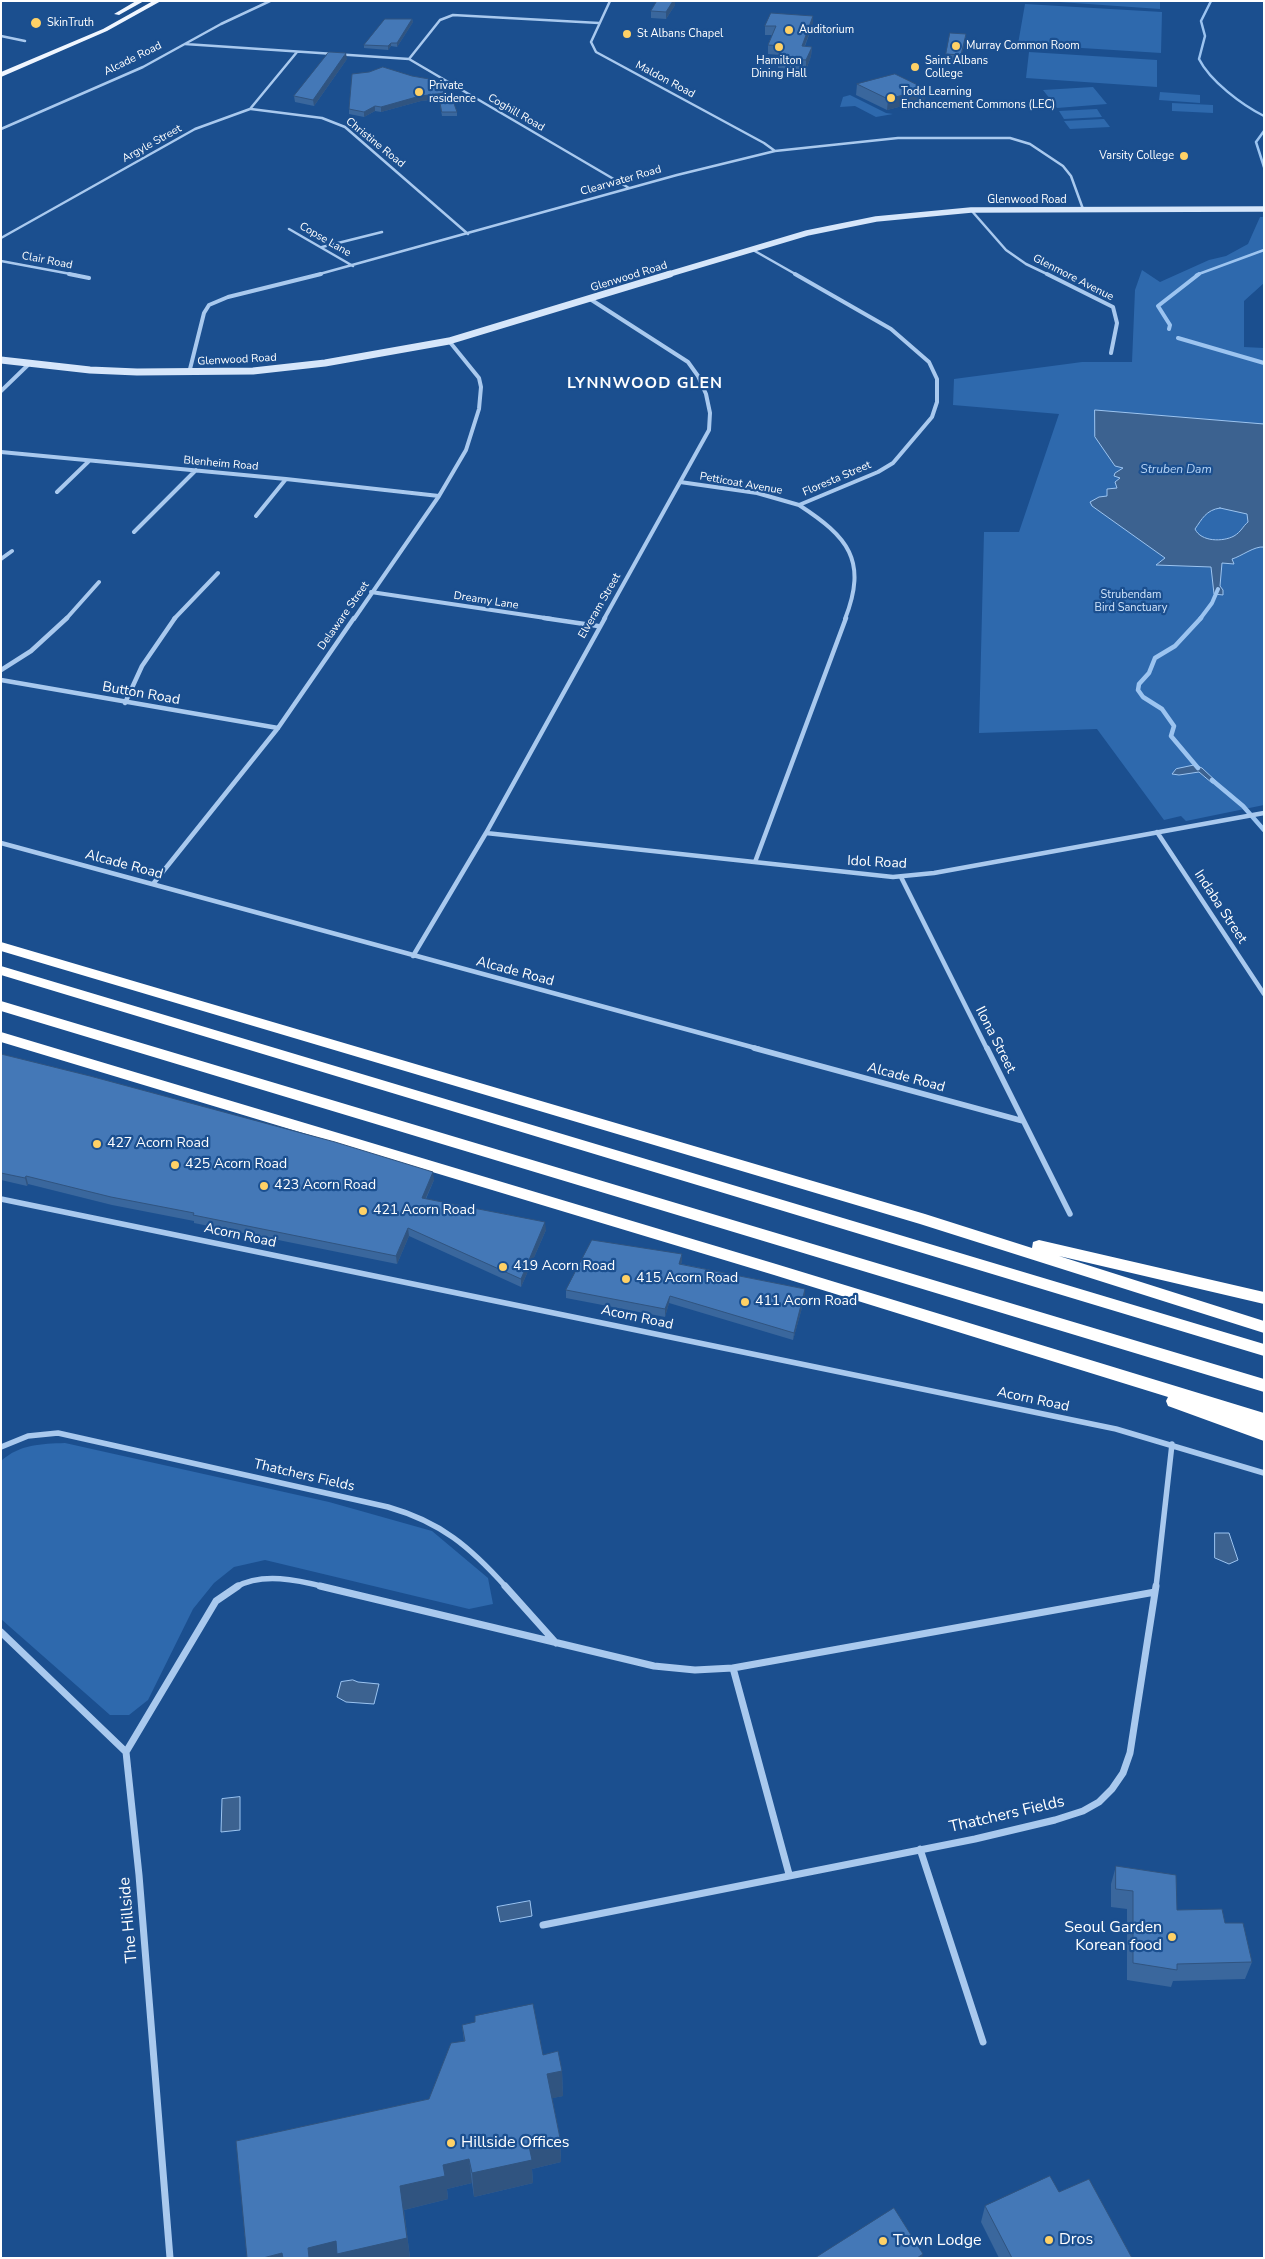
<!DOCTYPE html>
<style>
body{margin:0}
#map{position:relative;width:1265px;height:2259px;overflow:hidden;background:#1b4f8f;font-family:"Nunito Sans",sans-serif}
canvas{display:block}
.frame{position:absolute;inset:0;border:2px solid #fff;pointer-events:none}
</style>
<div id="map">
<canvas width="1265" height="2259"></canvas>
<div class="frame"></div>
</div>
<script>
const c = document.querySelector('canvas').getContext('2d');
c.lineJoin = 'round';
function paint(path, color) { c.fillStyle = color; c.fill(path, 'evenodd'); }
function stroke(path, color, width, dash) { c.strokeStyle = color; c.lineWidth = width; c.lineCap = dash ? 'butt' : 'round'; c.setLineDash(dash || []); c.stroke(path); }
function label(font, color, halo, rows, align = 'center') {
  c.font = font + ' "Nunito Sans",sans-serif'; c.lineWidth = 4.5; c.setLineDash([]); c.textBaseline = 'middle'; c.strokeStyle = halo; c.fillStyle = color; for (const [text, x, y, turn = 0] of rows) {
    c.save(); c.translate(x, y); c.rotate((+turn || 0) * Math.PI / 180); c.textAlign = isNaN(turn) ? turn : align; if (halo) c.strokeText(text, 0, 0); c.fillText(text, 0, 0); c.restore();
  }
}
const green = new Path2D(`
 M1045 1H1160V9Z
 M1025 4 1162 12 1161 53 1018 44Z
 M1029 52 1157 60V87L1026 78Z
 M1093 87 1107 104 1057 108 1043 90Z
 M1160 92 1200 95V103L1159 100Z
 M850 95 886 113 893 114 876 117 855 106 840 107 843 97Z
 M1172 103 1213 105V113L1172 111Z
 M1097 109 1102 117 1064 119 1059 111Z
 M1104 119 1110 127 1070 129 1064 121Z
 M1260 217H1264V283L1244 301V347L1264 348V805L1186 821 1181 816 1164 820 1097 729 979 733 984 532H1019L1059 414 953 405 954 379 1082 362H1132L1135 290 1142 270 1160 282 1209 260 1226 256 1248 244Z
 M65 1443 329 1502 432 1531 488 1578 493 1604 469 1609 265 1560 234 1567 214 1583 193 1609 148 1700 129 1715H110L1 1619V1461C20 1444 41 1444 65 1443Z`);
const water = new Path2D(`
 M1095 410 1264 424V547C1254 546 1242 556 1232 559L1234 564 1222 563 1220 586 1223 590V595L1214 594 1211 567 1156 565 1165 558 1092 506 1090 502 1099 497 1107 496V489L1117 488 1115 482 1120 478 1114 476 1115 473 1123 468 1115 466 1095 437ZM1220 508 1247 514 1248 522C1243 526 1241 532 1234 536 1223 542 1201 542 1195 529 1202 519 1206 510 1220 508Z
 M1195 765 1202 768 1218 783H1212L1199 772 1179 775 1172 774 1176 769Z
 M1215 1533H1229L1238 1560 1229 1564 1215 1558Z
 M353 1680 358 1682 379 1684 374 1704 346 1702 337 1697 341 1682Z
 M240 1797V1830L221 1832 222 1799Z
 M530 1901 532 1916 500 1922 497 1907Z`);
const streamFar2 = new Path2D(`
 M1211 1 1201 21 1205 36 1199 59C1210 81 1242 105 1264 116
 M1264 131 1256 142 1264 167
 M1196 275 1264 250`);
const streamFar1 = new Path2D(`
 M1169 329 1170 325 1158 306 1199 274
 M1178 338 1264 363
 M1200 619 1212 603 1218 589`);
const stream = new Path2D(`
 M1198 768 1171 736 1174 726 1162 709 1143 697 1138 690 1139 684 1149 673 1155 658 1175 646 1201 618
 M1212 780 1243 806 1264 830`);
const streetFar4 = new Path2D(`
 M610 1 591 42 596 52 764 143 775 151
 M1 36 25 41
 M185 44 409 59 629 188
 M409 59 440 20 453 15 599 23
 M251 109 322 118 345 127 468 234
 M1 129 143 67 221 24 270 1
 M971 210 1006 250 1026 264 1049 275
 M289 229 353 266
 M1 238 195 129 250 109 297 52
 M322 247 382 232
 M753 250 797 275
 M1 261 76 275
 M316 275 677 175 775 151 898 138H1010L1030 144 1063 166 1071 176 1083 209`);
const streetFar3 = new Path2D(`
 M69 274 89 278
 M795 274 891 329 929 362 937 379V402L932 417 893 463 878 472 799 505C848 537 868 560 845 619
 M1047 274 1113 307 1117 323 1111 353
 M590 299 688 362 698 376 706 394 710 413 709 430 604 619
 M189 373 204 313 209 305 228 297 321 274
 M1 391 29 364
 M1 452 286 479 439 496
 M680 482 757 493 799 505
 M57 492 89 461
 M256 516 286 479
 M134 532 196 470
 M1 559 12 551
 M371 592 552 619
 M66 619 99 582
 M174 619 218 573
 M354 619 439 496 466 450 479 409 481 387 479 378 449 341`);
const streetFar2 = new Path2D(`
 M544 618 598 626
 M1 670 31 651 67 618
 M1 680 278 728
 M125 703 142 666 175 618
 M1157 832 1264 994
 M486 833 893 877 934 873 1264 813
 M1 843 759 1049
 M755 862 846 618
 M901 877 987 1049
 M153 884 278 728 354 618
 M413 956 486 833 605 618`);
const streetFar1 = new Path2D(`
 M754 1048 1023 1121
 M987 1048 1070 1214
 M1 1199 1116 1429 1264 1473
 M1 1447 28 1436 58 1433 388 1507C441 1522 470 1547 506 1587
 M236 1587C262 1572 298 1580 325 1587
 M1156 1587 1172 1444`);
const street = new Path2D(`
 M320 1586 654 1666 695 1670 733 1668 1155 1592
 M505 1586 556 1643
 M1 1632 126 1752 139 1875 170 2258
 M733 1668 789 1874
 M126 1752 216 1601 238 1586
 M920 1849 983 2042
 M543 1925 975 1839 1055 1820 1083 1811 1099 1802 1112 1789 1123 1773 1130 1753 1156 1586`);
const secondaryFar1 = new Path2D(`
 M666 275 807 233 876 219 971 210 1264 209`);
const secondary = new Path2D(`
 M1 360 90 370 137 372 253 371 325 363 449 341 670 274`);
const primary = new Path2D(`
 M136 1H144L119 15 114 14Z
 M153 1H161L107 31 1 77V72L103 29Z`);
const highway = new Path2D(`
 M1 942 925 1214 1032 1248 1033 1242 1039 1240 1264 1292V1304L1059 1256 1264 1321V1333L920 1224 1 951Z
 M1 966 1264 1344V1356L1 975Z
 M1 1001 1264 1379V1392L1 1011Z
 M1 1032 776 1264 1264 1413V1427L1257 1425 1264 1427V1441L1168 1406 1166 1401 1168 1397 774 1275 1 1042Z`);
const wall = new Path2D(`
 M675 5 666 19 651 18V11Z
 M813 16V24L805 46 812 47 811 56 806 70 778 68V58L780 55 768 54V45L772 35H765V26Z
 M412 19 413 22 397 47 391 46 388 50 364 48V45Z
 M965 41 960 62H945L946 54Z
 M347 59 314 106 295 102 294 96Z
 M857 84 926 89 925 100 887 110 856 95Z
 M445 95 457 112V116H442L439 99 421 101 381 112 375 111 364 117 349 114V109Z
 M1 1054 434 1180 426 1199 546 1230 521 1287 409 1236 397 1264 194 1223V1221L112 1205 28 1184 27 1186 1 1180Z
 M682 1261 681 1264 805 1289V1297L793 1340 669 1303 665 1317 566 1298V1290Z
 M1116 1866 1177 1910 1225 1923 1252 1962 1245 1979 1173 1981 1171 1987 1127 1980V1909L1111 1907V1884Z
 M462 2025 543 2055 562 2071 563 2096 552 2098 560 2138 561 2162 532 2169 533 2183 474 2197 472 2183 447 2189 448 2199 404 2210 410 2258H247L429 2099 464 2041Z
 M1059 2192 1132 2258H999L981 2222 985 2206Z`);
const shadedWall = new Path2D(`
 M673 1H675V5L666 19V12Z
 M813 16V24L801 55 802 46Z
 M412 19 413 22 397 47V43Z
 M966 34 965 41 960 62 961 55Z
 M391 43V46L388 50V46Z
 M812 47 811 56 806 70V60Z
 M346 53 347 59 314 106 313 100Z
 M926 89 925 100 887 110 888 99Z
 M445 93V98L421 101 381 112V107L420 96Z
 M375 106V111L364 117V112Z
 M433 1172 434 1180 422 1206V1198Z
 M26 1176 28 1184 27 1186 25 1178Z
 M545 1222 546 1230 521 1287V1279Z
 M408 1228 409 1236 397 1264 396 1256Z
 M682 1254V1261L679 1271V1264Z
 M805 1289V1297L793 1340 794 1333Z
 M670 1296 669 1303 665 1317V1309Z
 M562 2071 563 2096 549 2099 547 2074Z
 M560 2138 561 2162 532 2169 533 2183 474 2197 472 2173 529 2146Z
 M469 2159 472 2183 447 2189 448 2199 404 2210 410 2258H309L308 2248 400 2186 443 2165Z
 M282 2253 284 2258H263Z
 M923 2254 922 2258H917Z`);
const building = new Path2D(`
 M657 1H673L666 12 651 11Z
 M771 13 813 16 802 46 812 47 806 60 778 58 783 46 768 45 776 26H765Z
 M385 19H412L397 43H391L388 46 364 45Z
 M950 33 966 34 961 55 946 54Z
 M329 52 346 53 313 100 294 96Z
 M383 67 412 76 435 80 445 93 420 96 381 107 375 106 364 112 349 109 352 74 369 72Z
 M895 74 926 89 888 99 857 84Z
 M439 95H451L457 112H442Z
 M1 1054 90 1076 335 1142 433 1172 422 1198 545 1222 521 1279 408 1228 396 1256 193 1215 194 1213 111 1197 26 1176 25 1178 1 1173Z
 M592 1240 682 1254 679 1264 805 1289 794 1333 670 1296 665 1309 566 1290Z
 M1116 1866 1176 1875 1177 1910 1222 1909 1225 1923H1243L1252 1962 1177 1964V1970L1133 1963V1891L1116 1889Z
 M533 2004 543 2055 558 2051 562 2071 547 2074 560 2138 529 2146 532 2160 472 2173 469 2159 443 2165 445 2176 400 2186 407 2238 337 2254 336 2241 308 2248 309 2258H283L282 2253 263 2258H247L236 2141 429 2099 451 2043 465 2041 462 2025 475 2022V2016Z
 M1050 2176 1059 2192 1089 2179 1132 2258H1012L985 2206Z
 M894 2208 923 2254 917 2258H815Z`);
const markers = [
 [36,23,6,"#ffd166"],
 [789,30,5,"#ffd166"],
 [627,34,5,"#ffd166"],
 [956,46,5,"#ffd166"],
 [779,47,5,"#ffd166"],
 [915,67,5,"#ffd166"],
 [419,92,5,"#ffd166"],
 [891,98,5,"#ffd166"],
 [1184,156,5,"#ffd166"],
 [97,1144,5,"#ffd166"],
 [175,1165,5,"#ffd166"],
 [264,1186,5,"#ffd166"],
 [363,1211,5,"#ffd166"],
 [503,1267,5,"#ffd166"],
 [626,1279,5,"#ffd166"],
 [745,1302,5,"#ffd166"],
 [1172,1937,5,"#ffd166"],
 [451,2143,5,"#ffd166"],
 [1049,2240,5,"#ffd166"],
 [883,2241,5,"#ffd166"]
];
const farPoinames = [
 ["SkinTruth",47,23],
 ["Auditorium",799,30],
 ["St Albans Chapel",637,34],
 ["Murray Common Room",966,46],
 ["Hamilton",779,61,"center"],
 ["Dining Hall",779,74,"center"],
 ["Saint Albans",925,61],
 ["College",925,74],
 ["Private",429,86],
 ["residence",429,99],
 ["Todd Learning",901,92],
 ["Enchancement Commons (LEC)",901,105],
 ["Varsity College",1174,156,"right"]
];
const farStreetnames = [
 ["Alcade Road",133,59,-26],
 ["Maldon Road",665,80,28],
 ["Coghill Road",516,113,30],
 ["Christine Road",375,143,39],
 ["Argyle Street",152,144,-29],
 ["Clearwater Road",621,181,-16],
 ["Glenwood Road",1027,200],
 ["Copse Lane",325,240,30],
 ["Clair Road",47,261,11],
 ["Glenwood Road",629,277,-17],
 ["Glenmore Avenue",1073,278,27],
 ["Glenwood Road",237,360,-3],
 ["Blenheim Road",221,464,5],
 ["Floresta Street",837,479,-23],
 ["Petticoat Avenue",741,484,10],
 ["Dreamy Lane",486,601,9],
 ["Elveram Street",600,606,-60],
 ["Delaware Street",344,616,-55]
];
const farParknames = [
 ["Strubendam",1131,595],
 ["Bird Sanctuary",1131,608]
];
const farWaternames = [
 ["Struben Dam",1176,470]
];
const streetNames = [
 ["Button Road",141,694,10],
 ["Idol Road",877,863,3],
 ["Alcade Road",124,865,15],
 ["Indaba Street",1220,907,57],
 ["Alcade Road",515,972,15],
 ["Ilona Street",995,1040,63],
 ["Alcade Road",906,1078,15],
 ["Acorn Road",240,1236,12],
 ["Acorn Road",637,1318,12],
 ["Acorn Road",1033,1400,12],
 ["Thatchers Fields",304,1476,13]
];
const poiNames = [
 ["427 Acorn Road",107,1144],
 ["425 Acorn Road",185,1165],
 ["423 Acorn Road",274,1186],
 ["421 Acorn Road",373,1211],
 ["419 Acorn Road",513,1267],
 ["415 Acorn Road",636,1279],
 ["411 Acorn Road",755,1302]
];
const farDistrictnames = [
 ["LYNNWOOD GLEN",645,384]
];
const nearStreetnames = [
 ["Thatchers Fields",1007,1815,-13],
 ["The Hillside",129,1920,-95]
];
const nearPoinames = [
 ["Seoul Garden",1162,1928,"right"],
 ["Korean food",1162,1946,"right"],
 ["Hillside Offices",461,2143],
 ["Dros",1059,2240],
 ["Town Lodge",893,2241]
];
paint(green, '#2e69ad');
paint(water, '#3c6290');
stroke(water, '#9cc4f0', 1);
stroke(streamFar2, '#9cc4f0', 2.5);
stroke(streamFar1, '#9cc4f0', 4);
stroke(stream, '#9cc4f0', 4.5);
stroke(streetFar4, '#a9c9ee', 2.5);
stroke(streetFar3, '#a9c9ee', 4);
stroke(streetFar2, '#a9c9ee', 4.5);
stroke(streetFar1, '#a9c9ee', 5.5);
stroke(street, '#a9c9ee', 7);
stroke(secondaryFar1, '#d6e6fa', 5.5);
stroke(secondary, '#d6e6fa', 7);
paint(primary, '#f0f6ff');
paint(highway, '#fff');
paint(wall, '#3a679d');
paint(shadedWall, '#305480');
paint(building, '#4478b7');
stroke(building, '#305480', 1);
for (const [x, y, r, color] of markers) { const dot = new Path2D(); dot.arc(x, y, r, 0, 2 * Math.PI); c.fillStyle = color; c.fill(dot); stroke(dot, '#1b4f8f', 2); }
label('11px', '#fff', '#1b4f8f', farPoinames, 'left');
label('11px', '#fff', '#1b4f8f', farStreetnames);
label('11px', '#cfe3fa', '#1b4f8f', farParknames);
label('italic 12px', '#b5d3f5', '#1b4f8f', farWaternames);
label('14px', '#fff', '#1b4f8f', streetNames);
label('14px', '#fff', '#1b4f8f', poiNames, 'left');
c.letterSpacing = '1px';
label('bold 16px', '#fff', '#1b4f8f', farDistrictnames);
c.letterSpacing = '0px';
label('16px', '#fff', '#1b4f8f', nearStreetnames);
label('16px', '#fff', '#1b4f8f', nearPoinames, 'left');
</script>
